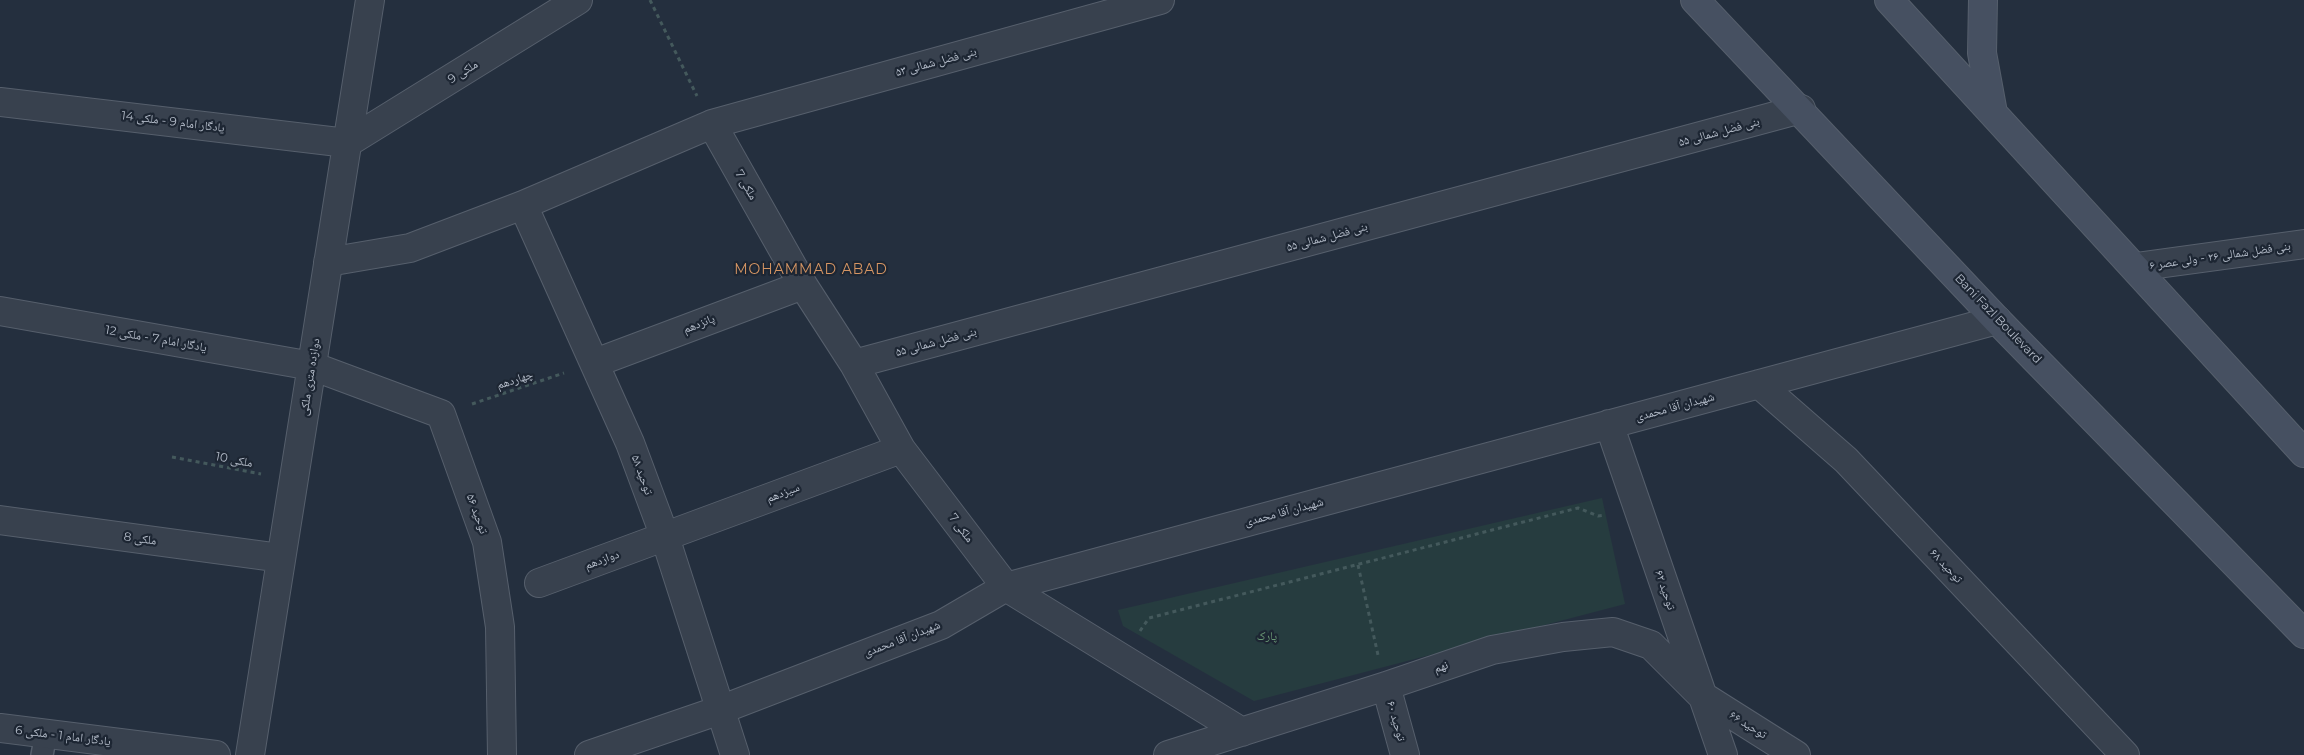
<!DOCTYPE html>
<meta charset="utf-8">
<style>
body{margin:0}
canvas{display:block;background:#242f3e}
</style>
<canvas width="2304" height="755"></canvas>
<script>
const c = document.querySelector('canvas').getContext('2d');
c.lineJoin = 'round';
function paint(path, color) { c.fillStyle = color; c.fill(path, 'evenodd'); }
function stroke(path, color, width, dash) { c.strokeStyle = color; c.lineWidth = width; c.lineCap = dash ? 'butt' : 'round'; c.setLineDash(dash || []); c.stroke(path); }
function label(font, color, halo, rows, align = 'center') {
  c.font = font + ' Montserrat,"Noto Naskh Arabic",sans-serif'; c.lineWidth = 4.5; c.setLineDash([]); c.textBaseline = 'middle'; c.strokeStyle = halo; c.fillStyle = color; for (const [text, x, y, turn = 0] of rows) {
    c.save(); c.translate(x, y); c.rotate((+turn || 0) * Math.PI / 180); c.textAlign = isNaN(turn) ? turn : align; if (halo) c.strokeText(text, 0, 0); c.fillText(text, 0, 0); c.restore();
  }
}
const green = new Path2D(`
 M1602 498 1625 604 1254 701 1123 626 1118 610Z`);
const path = new Path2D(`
 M650 0 697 96
 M472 404 564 373
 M172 457 261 474
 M1358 565 1378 655
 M1140 631 1149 618 1578 508 1598 516 1605 515`);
const lane = new Path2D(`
 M42 755 46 734`);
const street = new Path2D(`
 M0 102 347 143 578 0
 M712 124 1160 0
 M523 205 630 443 665 537 735 755
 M328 262 410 248 523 205 712 124 803 285 854 364 901 449 1006 587 1242 732
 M2136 267 2304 244
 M0 311 312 366 441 414 487 542 500 627 502 755
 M595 363 803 285
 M854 364 1801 109
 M1759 384 1846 460 2125 755
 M1609 424 1723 755
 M0 520 281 558
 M539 583 901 449
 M1386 686 1405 755
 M0 728 216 755
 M250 755 370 0
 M589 755 720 710 941 625 1006 587 1997 320
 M1168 755 1386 686 1492 650 1563 637 1613 632 1651 645 1701 695 1796 755`);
const secondary = new Path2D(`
 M1695 0 1997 320 2304 634
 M1889 0 2304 453
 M1983 0 1982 53 1993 113`);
const streetNames = [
 ["بنی فضل شمالی ۵۳",936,62,-15],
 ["ملکی 9",463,72,-32],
 ["یادگار امام 9 - ملکی 14",173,122,7],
 ["بنی فضل شمالی ۵۵",1719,132,-15],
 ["ملکی 7",746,185,60],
 ["بنی فضل شمالی ۵۵",1327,237,-15],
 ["بنی فضل شمالی ۲۶ - ولی عصر ۶",2220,256,-8],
 ["Bani Fazl Boulevard",1998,319,46],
 ["پانزدهم",699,324,-21],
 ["یادگار امام 7 - ملکی 12",156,339,10],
 ["بنی فضل شمالی ۵۵",936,342,-15],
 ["دوازده متری ملکی",310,377,-81],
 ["چهاردهم",515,380,-18],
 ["شهیدان آقا محمدی",1675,407,-15],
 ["ملکی 10",234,460,11],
 ["توحید ۵۸",642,475,70],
 ["سیزدهم",783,493,-21],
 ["شهیدان آقا محمدی",1284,512,-15],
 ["توحید ۵۶",477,514,70],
 ["ملکی 7",961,528,53],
 ["ملکی 8",140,539,8],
 ["دوازدهم",602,560,-20],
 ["توحید ۶۸",1946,566,47],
 ["توحید ۶۲",1665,590,71],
 ["شهیدان آقا محمدی",902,639,-21],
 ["نهم",1441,667,-19],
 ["توحید ۶۰",1396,721,74],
 ["توحید ۶۶",1748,725,32],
 ["یادگار امام 1 - ملکی 6",63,736,7]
];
const parkNames = [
 ["پارک",1267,636]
];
const neighbourhoodNames = [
 ["MOHAMMAD ABAD",811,270]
];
paint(green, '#263c3f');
stroke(lane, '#565f6c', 24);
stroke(street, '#565f6c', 30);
stroke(secondary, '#565f6c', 30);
stroke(path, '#44595c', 3, [4, 4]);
stroke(lane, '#38414e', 21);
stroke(street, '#38414e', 28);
stroke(secondary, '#465061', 28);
label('12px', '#b4bcc9', '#1d2633', streetNames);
label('12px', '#6b9a76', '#1d2633', parkNames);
c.letterSpacing = '1px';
label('14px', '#d59563', '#1d2633', neighbourhoodNames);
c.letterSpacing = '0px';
</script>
